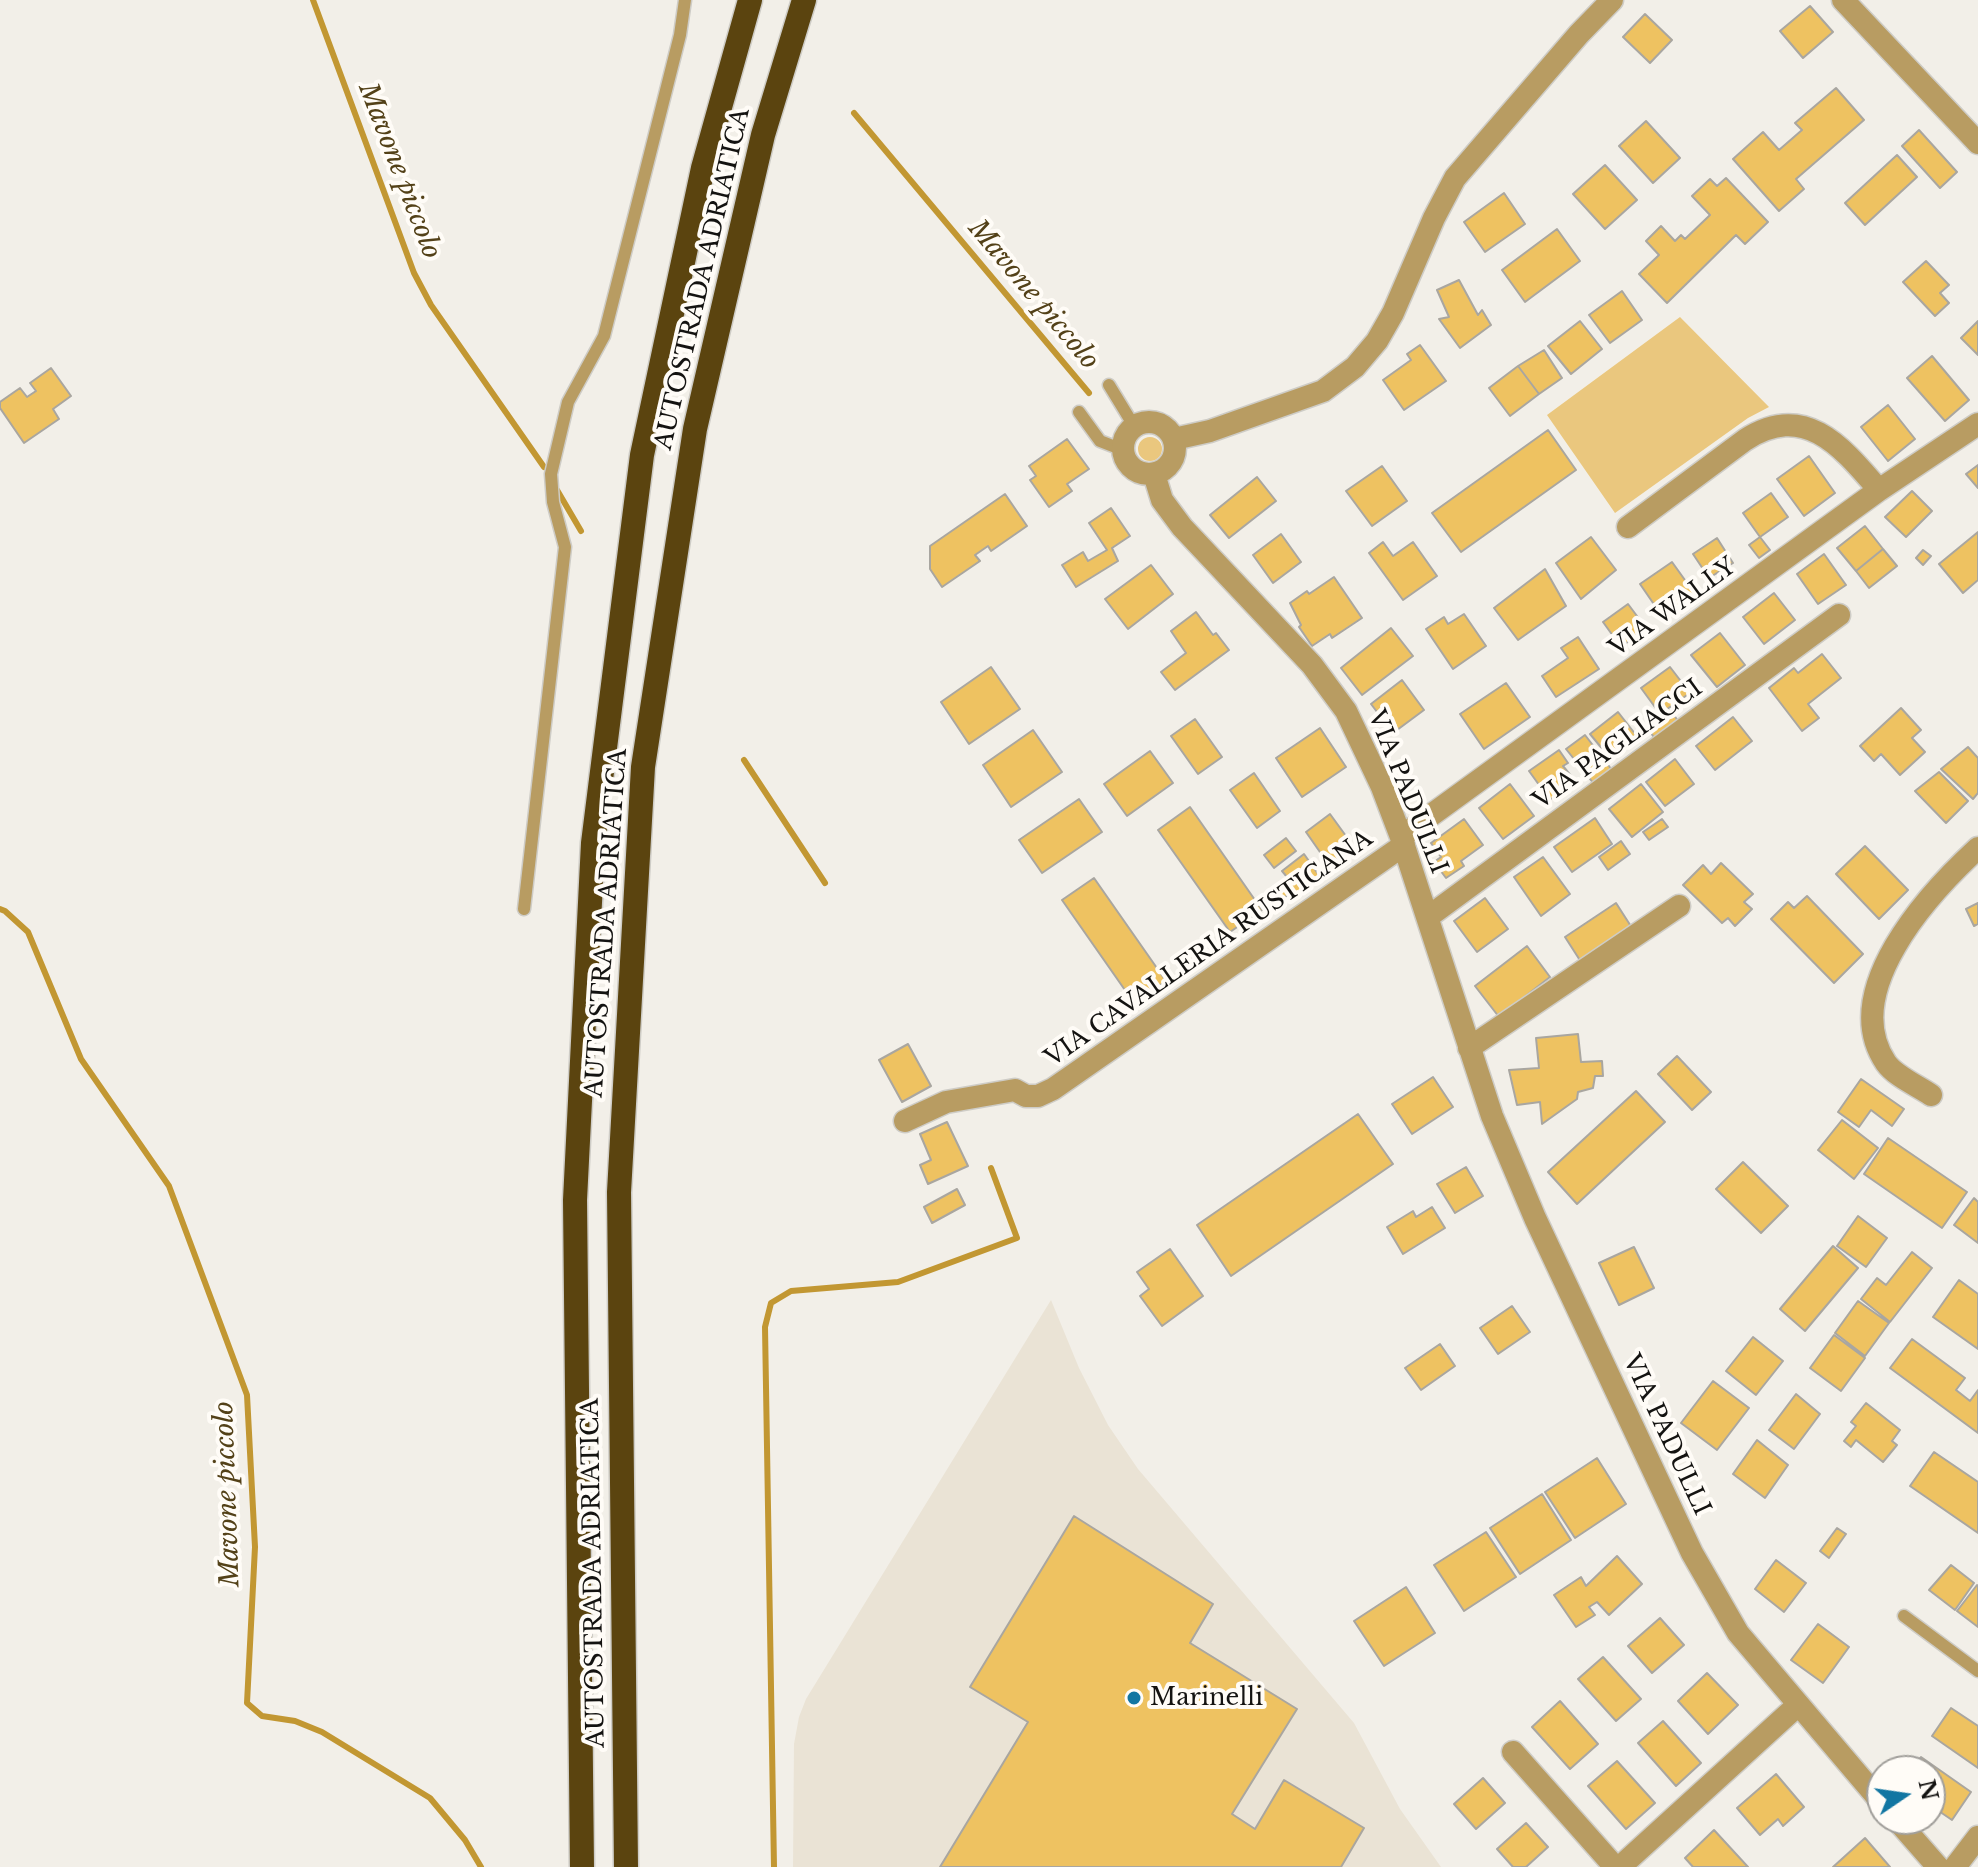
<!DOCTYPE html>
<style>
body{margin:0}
#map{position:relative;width:1978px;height:1867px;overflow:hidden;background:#f2efe8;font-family:"Libre Baskerville",serif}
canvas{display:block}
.north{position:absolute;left:1866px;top:1755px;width:80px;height:80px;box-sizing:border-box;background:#fffcf7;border:2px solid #a19f9b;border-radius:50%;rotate:77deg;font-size:22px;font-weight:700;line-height:32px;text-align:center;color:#141311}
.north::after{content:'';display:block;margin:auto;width:28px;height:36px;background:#1276a2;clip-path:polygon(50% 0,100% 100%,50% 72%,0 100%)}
</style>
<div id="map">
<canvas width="1978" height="1867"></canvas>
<div class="north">N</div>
</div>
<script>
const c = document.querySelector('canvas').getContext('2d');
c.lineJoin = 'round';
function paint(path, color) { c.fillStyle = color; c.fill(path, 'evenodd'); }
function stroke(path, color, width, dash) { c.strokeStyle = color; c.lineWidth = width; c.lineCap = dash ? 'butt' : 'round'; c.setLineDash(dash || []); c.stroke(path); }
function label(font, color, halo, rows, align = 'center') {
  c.font = font + ' "Libre Baskerville",serif'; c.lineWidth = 8; c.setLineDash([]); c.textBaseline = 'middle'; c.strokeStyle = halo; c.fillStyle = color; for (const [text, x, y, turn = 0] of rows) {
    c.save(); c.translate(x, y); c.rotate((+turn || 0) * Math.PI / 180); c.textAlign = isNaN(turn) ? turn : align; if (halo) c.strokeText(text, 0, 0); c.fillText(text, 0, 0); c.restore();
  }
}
const built = new Path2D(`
 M1051 1300 1079 1368 1108 1425 1138 1469 1354 1723 1400 1809 1441 1867H793L794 1744 799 1717 806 1699Z`);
const green = new Path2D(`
 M1680 317 1769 407 1748 418 1615 513 1547 415Z
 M1138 449a12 12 0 1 1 24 0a12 12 0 1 1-24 0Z`);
const stream = new Path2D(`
 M313 0 414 273 431 305 544 467
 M854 113 1089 393
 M557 490 581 531
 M744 760 825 883
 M0 909 5 911 28 932 81 1059 169 1186 247 1395 255 1547 247 1703 262 1716 295 1721 322 1732 430 1798 465 1840 481 1867
 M774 1867 765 1327 771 1303 791 1291 898 1282 1017 1238 991 1168`);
const building = new Path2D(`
 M1810 6 1833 32 1803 58 1780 31Z
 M1645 14 1672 40 1650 63 1623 37Z
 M1836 88 1864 120 1796 179 1804 189 1779 211 1733 159 1763 132 1779 150 1802 130 1795 123Z
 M1646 121 1680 158 1653 183 1619 146Z
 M1919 130 1957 172 1940 188 1902 146Z
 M1897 155 1917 177 1865 225 1845 203Z
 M1605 165 1637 200 1605 229 1573 194Z
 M1726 178 1768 222 1745 244 1736 235 1667 303 1639 274 1659 255 1646 241 1661 226 1675 241 1681 235 1685 239 1710 215 1692 196 1710 179 1717 186Z
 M1504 193 1525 224 1485 252 1464 222Z
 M1557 229 1580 261 1525 302 1502 270Z
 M1926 261 1949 285 1940 293 1949 303 1935 316 1903 282Z
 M1459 280 1478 315 1482 310 1491 325 1460 348 1439 319 1449 317 1437 290Z
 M1622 291 1642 320 1610 343 1589 315Z
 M1580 321 1602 349 1571 374 1548 346Z
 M1978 321V355L1961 338Z
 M1420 345 1446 381 1404 410 1383 380 1411 360 1407 354Z
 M1544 350 1562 378 1539 394 1518 366Z
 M1932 356 1969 400 1945 421 1907 378Z
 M1518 366 1539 394 1510 416 1489 388Z
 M51 368 71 396 53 409 59 419 24 443 0 408V402L20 388 27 397 36 391 30 383Z
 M1888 405 1915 439 1888 461 1861 427Z
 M1548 430 1576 470 1461 552 1432 513Z
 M1067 439 1089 469 1067 484 1072 491 1049 507 1030 480 1036 476 1029 466Z
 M1809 456 1835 493 1804 516 1777 479Z
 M1978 465V488L1966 474Z
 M1382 466 1407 501 1372 526 1346 491Z
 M1257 477 1276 501 1229 538 1210 515Z
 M1912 491 1932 511 1906 537 1885 517Z
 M1771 493 1788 517 1760 537 1743 513Z
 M1005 494 1027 526 991 551 988 546 975 555 980 561 942 587 930 569V546Z
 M1111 508 1130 536 1112 548 1118 561 1076 587 1062 565 1083 552 1088 561 1107 550 1089 523Z
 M1865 526 1883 549 1856 571 1837 548Z
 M1978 532V580L1963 593 1939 564Z
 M1281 534 1301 562 1273 583 1253 555Z
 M1591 537 1616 570 1581 599 1556 563Z
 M1760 537 1770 550 1759 558 1749 545Z
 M1717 538 1733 563 1709 578 1693 554Z
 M1383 542 1393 556 1413 542 1437 576 1403 600 1369 553Z
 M1883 549 1897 566 1869 588 1856 571Z
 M1923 550 1931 556 1923 565 1916 558Z
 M1824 554 1846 585 1818 604 1797 574Z
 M1672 562 1695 594 1662 616 1640 584Z
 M1151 565 1173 594 1128 629 1105 599Z
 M1545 569 1566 606 1518 640 1494 608Z
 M1334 577 1362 618 1332 638 1330 634 1312 646 1299 627 1301 625 1290 603 1307 591 1309 594Z
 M1774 593 1795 620 1764 644 1743 617Z
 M1628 604 1646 628 1621 647 1603 622Z
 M1196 612 1213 635 1216 633 1229 650 1175 690 1161 672 1186 653 1171 631Z
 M1464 614 1486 646 1453 669 1426 629 1444 617 1448 624Z
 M1391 628 1413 656 1362 695 1341 668Z
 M1720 633 1745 665 1717 687 1691 655Z
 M1578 637 1599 669 1556 697 1542 676 1568 658 1561 648Z
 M1822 654 1841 678 1808 704 1819 718 1802 731 1769 688 1794 668 1798 673Z
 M991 667 1020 709 969 744 941 702Z
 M1670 667 1690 693 1660 714 1641 688Z
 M1402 680 1424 710 1393 733 1371 704Z
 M1506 683 1530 717 1484 749 1460 714Z
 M1901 708 1921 730 1912 738 1925 752 1900 775 1881 754 1874 761 1860 746Z
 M1670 710 1679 722 1655 739 1647 727Z
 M1618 712 1636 735 1609 757 1590 734Z
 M1733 717 1752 741 1715 770 1696 746Z
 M1195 719 1222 757 1198 774 1171 736Z
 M1320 728 1346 767 1302 797 1276 758Z
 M1033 730 1062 772 1011 807 983 765Z
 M1585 735 1612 770 1594 784 1566 749Z
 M1968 747 1978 758V793L1973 799 1941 769Z
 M1559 750 1568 763 1563 766 1576 782 1545 803 1537 792 1542 789 1529 771Z
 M1150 751 1173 783 1127 816 1104 784Z
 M1675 759 1694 784 1665 806 1646 782Z
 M1939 772 1968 801 1946 823 1915 791Z
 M1254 773 1280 811 1257 828 1230 790Z
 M1510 784 1534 816 1503 839 1479 808Z
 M1641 784 1663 812 1632 837 1609 809Z
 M1079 799 1102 832 1042 873 1019 840Z
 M1190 807 1262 910 1230 932 1158 830Z
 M1330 814 1354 847 1329 865 1306 832Z
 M1595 818 1612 844 1572 872 1554 847Z
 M1464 819 1483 845 1461 861 1464 866 1446 878 1434 862 1441 857 1431 843Z
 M1662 819 1668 827 1649 840 1643 832Z
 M1286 838 1296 851 1274 868 1264 855Z
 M1621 841 1630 854 1608 870 1599 857Z
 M1865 846 1908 890 1879 919 1836 874Z
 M1304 854 1321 878 1298 897 1294 891 1279 901 1270 890 1287 877 1282 871Z
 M1543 857 1570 894 1541 916 1514 877Z
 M1721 863 1753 894 1744 902 1752 909 1735 926 1728 918 1722 923 1683 885 1703 865 1711 874Z
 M1094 878 1166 981 1134 1003 1062 900Z
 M1807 896 1863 954 1834 983 1771 919 1788 902 1794 908Z
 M1485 898 1508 929 1477 952 1454 921Z
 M1616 903 1634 931 1583 965 1565 937Z
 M1978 903V924L1974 926 1966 909Z
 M1527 946 1550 977 1499 1017 1475 986Z
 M1578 1034 1581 1062 1602 1061 1603 1076H1595L1593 1088 1578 1092 1577 1099 1542 1124 1540 1102 1517 1105 1509 1070 1539 1068 1536 1038Z
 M908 1044 931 1086 902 1102 879 1060Z
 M1677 1056 1711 1092 1692 1110 1658 1074Z
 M1433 1077 1453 1107 1412 1134 1392 1104Z
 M1861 1079 1904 1109 1892 1126 1871 1110 1859 1127 1838 1112Z
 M1636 1091 1665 1122 1577 1204 1548 1172Z
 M1358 1114 1393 1164 1231 1276 1197 1225Z
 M1842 1120 1878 1148 1854 1179 1818 1150Z
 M947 1122 968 1166 928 1184 920 1165 931 1160 920 1134Z
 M1888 1138 1967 1192 1942 1228 1864 1174Z
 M1743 1162 1788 1206 1761 1233 1716 1189Z
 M1466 1167 1483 1196 1455 1213 1437 1184Z
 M957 1189 965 1205 932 1223 924 1207Z
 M1974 1198 1978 1202V1243L1954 1225Z
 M1432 1207 1445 1228 1403 1254 1387 1227 1413 1211 1416 1217Z
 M1858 1216 1887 1238 1866 1267 1837 1246Z
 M1833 1246 1858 1268 1805 1331 1780 1309Z
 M1634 1247 1654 1288 1619 1305 1599 1263Z
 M1170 1249 1203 1296 1162 1326 1140 1296 1149 1289 1137 1272Z
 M1912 1252 1932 1268 1890 1322 1861 1299 1877 1278 1886 1285Z
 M1959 1280 1978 1294V1349L1933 1317Z
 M1858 1301 1889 1323 1865 1356 1835 1333Z
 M1512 1306 1530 1332 1498 1354 1480 1328Z
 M1834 1335 1865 1358 1841 1391 1810 1368Z
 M1753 1337 1783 1361 1756 1395 1726 1371Z
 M1912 1339 1965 1378 1956 1390 1970 1401 1978 1390V1433L1890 1368Z
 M1440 1344 1455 1366 1421 1390 1405 1368Z
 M1713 1381 1749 1408 1717 1450 1681 1423Z
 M1796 1394 1820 1414 1794 1449 1769 1430Z
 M1866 1403 1900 1430 1892 1441 1897 1445 1883 1462 1856 1440 1851 1447 1844 1441 1856 1426 1851 1422Z
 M1757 1440 1788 1465 1765 1498 1733 1474Z
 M1934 1452 1978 1482V1533L1910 1486Z
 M1597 1458 1626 1504 1575 1538 1545 1492Z
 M1542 1494 1571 1540 1520 1574 1490 1528Z
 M1074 1516 1213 1604 1190 1643 1297 1709 1232 1814 1255 1829 1284 1780 1364 1828 1341 1867H940L1028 1722 970 1687Z
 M1837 1528 1846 1534 1829 1558 1820 1551Z
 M1486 1532 1516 1577 1464 1611 1434 1565Z
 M1617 1556 1642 1584 1609 1615 1597 1602 1589 1607 1595 1615 1576 1627 1554 1595 1581 1577 1586 1586Z
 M1776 1560 1806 1583 1784 1612 1755 1589Z
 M1951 1565 1974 1583 1955 1610 1929 1590Z
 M1977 1585 1978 1586V1627L1957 1611Z
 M1406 1587 1435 1633 1384 1666 1354 1621Z
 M1660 1618 1684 1645 1652 1673 1628 1646Z
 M1818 1624 1849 1647 1823 1683 1791 1660Z
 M1603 1657 1641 1699 1616 1721 1578 1679Z
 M1707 1673 1738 1705 1708 1734 1678 1701Z
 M1560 1701 1598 1744 1570 1769 1532 1727Z
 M1951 1708 1978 1726V1768L1932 1736Z
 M1663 1721 1701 1763 1676 1786 1638 1743Z
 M1921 1757 1971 1792 1952 1820 1930 1805V1771H1912Z
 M1617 1761 1655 1803 1626 1829 1588 1786Z
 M1776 1774 1804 1807 1783 1826 1778 1819 1760 1835 1737 1808Z
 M1483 1778 1505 1803 1476 1829 1454 1804Z
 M1526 1823 1548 1847 1526 1867H1513L1497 1849Z
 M1714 1830 1748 1867H1693L1685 1858Z
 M1865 1838 1890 1867H1833Z`);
const service = new Path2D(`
 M1109 385 1134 426
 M1079 412 1100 441 1123 450
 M524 909 565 547 553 502 551 474 568 402 604 336 680 35 685 0
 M1904 1616 1978 1671`);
const minor = new Path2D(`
 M1843 0 1978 143
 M1123 448a26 26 0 1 1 52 0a26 26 0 1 1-52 0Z
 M1174 439 1210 431 1323 391 1355 367 1377 341 1393 313 1434 218 1455 178 1579 34 1612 0
 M1154 474 1162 500 1182 527 1312 665 1346 711 1382 787 1401 837 1492 1116 1535 1218 1692 1553 1738 1633 1882 1803
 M1628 527 1745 440C1805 401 1842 447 1879 490
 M1401 837 1879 490 1978 424
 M1428 917 1839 615
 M1469 1048 1679 906
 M1931 1095C1918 1086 1895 1076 1886 1063 1838 992 1928 894 1978 848
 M905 1121 946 1102 1015 1090 1026 1096H1038L1053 1089 1404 845
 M1513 1752 1615 1867
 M1896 1819 1938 1867
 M1620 1867 1798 1705
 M1955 1867 1978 1837`);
const motorway = new Path2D(`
 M582 1867 575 1200 593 843 642 455 703 168 750 0
 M626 1867 619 1192 643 767 695 429 763 135 804 0`);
const markers = [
 [1134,1698,8,"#1276a2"]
];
const streetNames = [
 ["AUTOSTRADA ADRIATICA",703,279,-77],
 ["VIA WALLY",1673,608,-36],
 ["VIA PAGLIACCI",1618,745,-36],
 ["VIA PADULLI",1407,792,68],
 ["AUTOSTRADA ADRIATICA",607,923,-86],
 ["VIA CAVALLERIA RUSTICANA",1209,949,-35],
 ["VIA PADULLI",1666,1435,65],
 ["AUTOSTRADA ADRIATICA",594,1573,-91]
];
const poiNames = [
 ["Marinelli",1150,1698]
];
const waterNames = [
 ["Mavone piccolo",399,171,69],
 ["Mavone piccolo",1033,295,50],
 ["Mavone piccolo",228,1494,-92]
];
paint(built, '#eae3d5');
paint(green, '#eac77e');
stroke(stream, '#c29732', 6);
paint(building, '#eec261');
stroke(building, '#a9a6a0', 2);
stroke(service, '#ceccc6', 15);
stroke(minor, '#ceccc6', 25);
stroke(motorway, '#ceccc6', 27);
stroke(service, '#b89c62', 12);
stroke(minor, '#b89c62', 22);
stroke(motorway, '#5b440f', 24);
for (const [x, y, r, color] of markers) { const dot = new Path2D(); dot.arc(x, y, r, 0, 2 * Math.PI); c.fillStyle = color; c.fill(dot); stroke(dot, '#fffcf7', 3); }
label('24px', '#141311', '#fffcf7', streetNames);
label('24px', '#141311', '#fffcf7', poiNames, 'left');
label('italic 26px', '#534118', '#fffcf7', waterNames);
</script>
